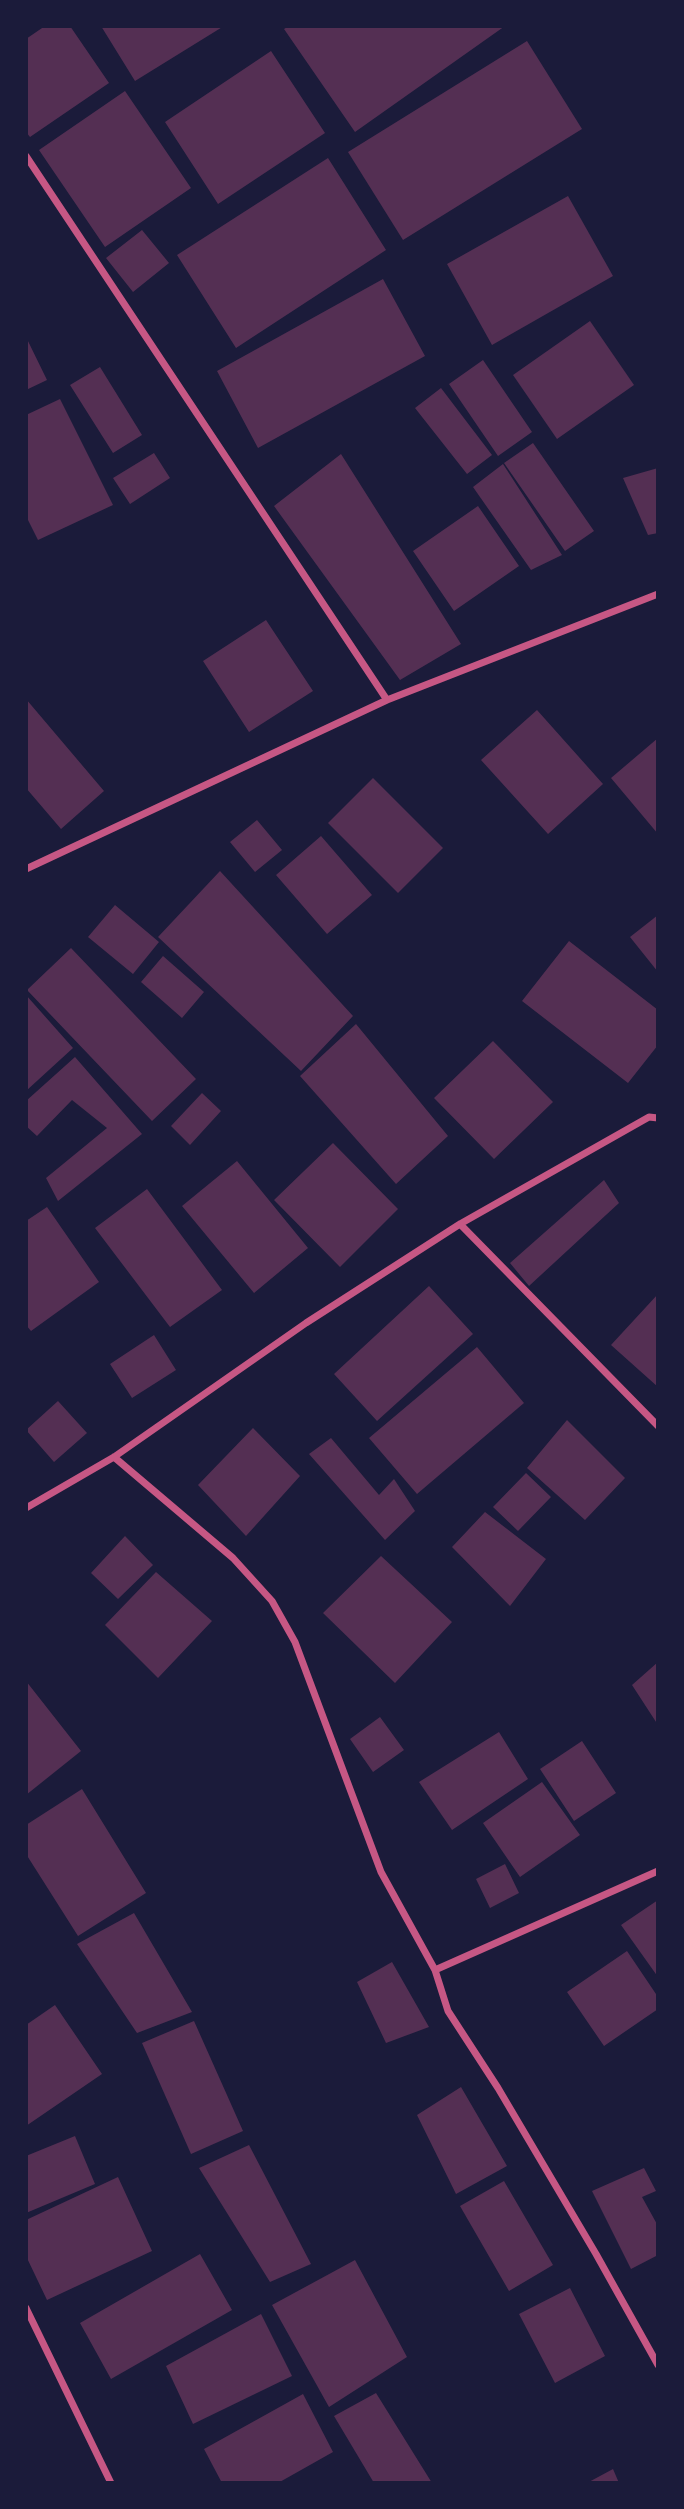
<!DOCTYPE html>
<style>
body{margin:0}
#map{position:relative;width:684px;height:2509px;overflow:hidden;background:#1b1b3a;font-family:"DejaVu Sans",sans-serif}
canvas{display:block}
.frame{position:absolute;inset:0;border:28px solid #1b1b3a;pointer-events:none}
</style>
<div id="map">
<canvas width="684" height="2509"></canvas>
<div class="frame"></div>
</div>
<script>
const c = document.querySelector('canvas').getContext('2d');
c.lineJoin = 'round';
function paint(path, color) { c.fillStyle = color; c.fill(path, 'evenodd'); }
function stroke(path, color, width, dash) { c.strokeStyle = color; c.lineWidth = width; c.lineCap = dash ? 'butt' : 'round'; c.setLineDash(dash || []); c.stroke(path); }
const building = new Path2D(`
 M45 26H70L109 83 30 137 26 132V39Z
 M101 26H224L135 81Z
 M289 26H505L355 132 284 29Z
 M527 41 582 129 403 240 348 152Z
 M271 51 325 133 218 204 165 122Z
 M125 91 191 188 105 247 39 150Z
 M328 158 386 250 236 348 177 255Z
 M568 196 613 276 492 345 447 264Z
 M142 230 169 263 133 292 106 258Z
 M383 279 425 356 258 448 217 371Z
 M590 321 634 385 557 439 513 375Z
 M26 337 47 380 26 390Z
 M483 360 532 432 498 456 449 384Z
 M100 367 142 435 113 453 70 385Z
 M441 388 492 455 467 474 415 408Z
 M60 399 113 505 38 540 26 516V415Z
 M533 443 594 531 565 551 504 463Z
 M154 453 170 478 130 504 113 478Z
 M341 454 461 644 400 680 274 506Z
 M503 464 562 555 531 570 473 487Z
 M658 468V533L648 535 623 478Z
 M478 506 519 566 454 611 413 551Z
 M266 620 313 691 249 732 203 661Z
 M26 699 104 791 61 829 26 788Z
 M537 710 603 784 548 834 481 760Z
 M658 738V834L611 778Z
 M373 778 443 848 398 893 328 823Z
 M257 820 282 850 255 872 230 842Z
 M321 836 372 895 327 934 276 875Z
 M220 871 353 1016 301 1071 158 937Z
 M115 905 159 942 133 974 88 937Z
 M658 915V972L630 937Z
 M569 941 658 1010V1045L628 1083 522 1001Z
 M71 948 196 1079 152 1121 27 990Z
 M163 956 204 992 182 1018 141 982Z
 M26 995 73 1048 26 1091Z
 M356 1024 448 1136 396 1184 300 1076Z
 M493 1041 553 1102 494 1159 434 1098Z
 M75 1057 142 1134 58 1201 46 1178 107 1128 72 1100 37 1136 26 1126V1101Z
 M202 1093 221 1111 190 1145 171 1126Z
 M333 1143 398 1209 340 1267 274 1200Z
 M237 1161 308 1248 254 1293 182 1206Z
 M604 1180 619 1203 529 1286 510 1263Z
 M147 1189 222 1290 170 1327 95 1228Z
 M47 1207 99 1282 31 1331 26 1325V1221Z
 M429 1286 473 1334 377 1421 334 1374Z
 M658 1294V1387L611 1345Z
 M154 1335 176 1370 132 1398 110 1364Z
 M477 1347 524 1403 417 1494 369 1438Z
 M58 1401 87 1433 54 1462 26 1430Z
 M567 1420 625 1478 585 1520 527 1468Z
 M253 1428 300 1476 246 1536 198 1485Z
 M331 1438 379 1495 394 1479 415 1511 385 1540 309 1454Z
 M526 1473 551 1497 518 1531 493 1507Z
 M485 1512 546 1559 510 1606 452 1547Z
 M125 1536 153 1565 118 1599 91 1573Z
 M381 1556 452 1622 395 1683 323 1613Z
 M156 1572 212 1621 158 1678 105 1625Z
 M658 1662V1725L632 1685Z
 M26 1681 81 1751 26 1795Z
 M380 1717 404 1750 373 1772 350 1739Z
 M499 1732 528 1779 452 1830 419 1782Z
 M582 1741 616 1793 574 1821 540 1769Z
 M542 1782 580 1835 520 1877 483 1823Z
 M82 1789 146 1893 78 1936 26 1854V1825Z
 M505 1864 519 1893 490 1908 476 1879Z
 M658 1900V1977L621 1925Z
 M134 1913 192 2012 137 2033 77 1944Z
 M627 1951 658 1997V2009L604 2046 567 1992Z
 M392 1962 429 2027 386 2043 357 1982Z
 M55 2005 102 2074 26 2126V2025Z
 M194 2021 243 2131 191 2154 142 2043Z
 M461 2087 507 2166 456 2194 417 2115Z
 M75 2136 95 2184 26 2213V2156Z
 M249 2145 311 2264 270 2282 199 2168Z
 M644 2168 656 2191 642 2197 658 2226V2255L631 2269 592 2191Z
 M118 2177 152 2251 47 2300 26 2256V2220Z
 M504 2181 553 2265 509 2291 460 2206Z
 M200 2254 232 2310 111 2379 80 2323Z
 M355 2260 407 2357 329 2407 272 2305Z
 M570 2288 605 2356 555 2383 519 2314Z
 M261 2314 292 2376 193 2424 166 2366Z
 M376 2393 432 2483H374L334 2416Z
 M303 2394 333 2452 278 2483H222L204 2449Z
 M613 2469 619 2483H587Z`);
const minor = new Path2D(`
 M26 156 387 700
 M26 869 387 700 658 594
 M460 1224 658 1426
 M114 1457 233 1558 272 1601 295 1642 381 1872 435 1970 448 2011 498 2088 596 2254 658 2365
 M26 1508 114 1457 306 1323 460 1224 649 1117 658 1118
 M435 1970 658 1871
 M26 2308 111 2483`);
paint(building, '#542f53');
stroke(minor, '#c65784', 7);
</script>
